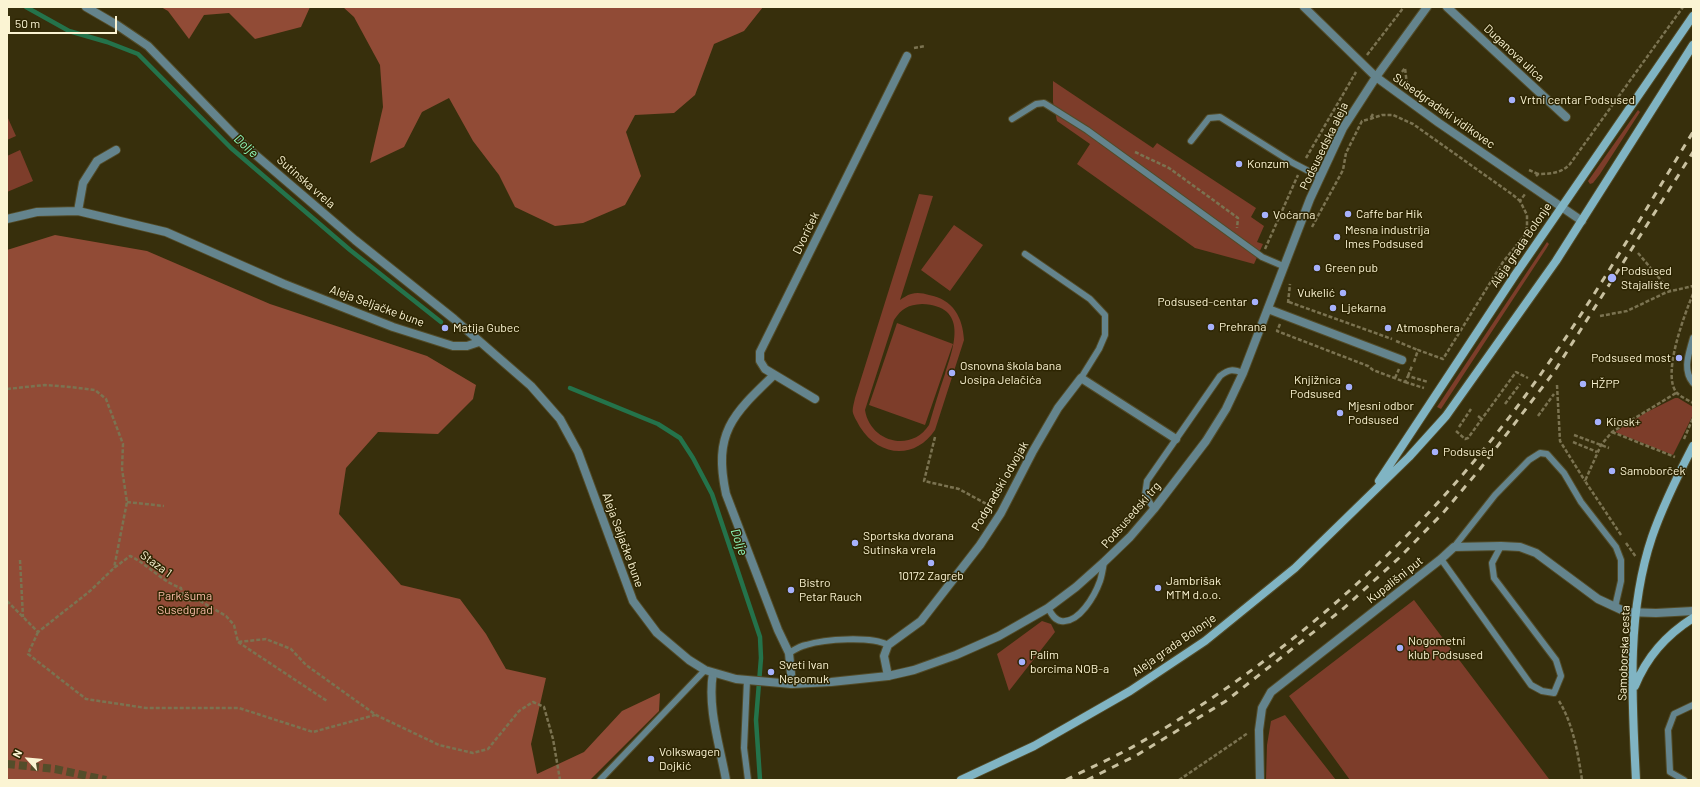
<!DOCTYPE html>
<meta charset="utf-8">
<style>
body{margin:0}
#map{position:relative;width:1700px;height:787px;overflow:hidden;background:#372f0c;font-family:Barlow,sans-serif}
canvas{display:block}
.frame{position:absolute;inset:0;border:8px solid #fbf4d3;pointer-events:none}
.north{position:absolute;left:8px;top:739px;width:40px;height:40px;-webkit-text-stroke:3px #2d2502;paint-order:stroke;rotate:297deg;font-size:11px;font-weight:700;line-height:16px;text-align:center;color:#fbf4d3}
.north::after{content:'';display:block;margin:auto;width:14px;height:18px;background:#fbf4d3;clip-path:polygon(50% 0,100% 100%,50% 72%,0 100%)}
.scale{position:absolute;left:8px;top:16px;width:109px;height:18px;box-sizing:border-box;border:2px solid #fbf4d3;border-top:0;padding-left:5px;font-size:12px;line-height:14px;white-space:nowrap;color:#fbf4d3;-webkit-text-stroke:3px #2d2502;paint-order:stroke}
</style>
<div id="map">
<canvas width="1700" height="787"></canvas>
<div class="frame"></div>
<div class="north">N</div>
<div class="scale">50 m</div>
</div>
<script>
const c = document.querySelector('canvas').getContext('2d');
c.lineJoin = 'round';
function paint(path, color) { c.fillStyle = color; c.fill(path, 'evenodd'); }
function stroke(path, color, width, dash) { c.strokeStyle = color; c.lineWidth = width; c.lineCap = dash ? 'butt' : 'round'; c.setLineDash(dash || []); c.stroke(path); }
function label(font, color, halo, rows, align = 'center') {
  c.font = font + ' Barlow,sans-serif'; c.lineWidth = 3; c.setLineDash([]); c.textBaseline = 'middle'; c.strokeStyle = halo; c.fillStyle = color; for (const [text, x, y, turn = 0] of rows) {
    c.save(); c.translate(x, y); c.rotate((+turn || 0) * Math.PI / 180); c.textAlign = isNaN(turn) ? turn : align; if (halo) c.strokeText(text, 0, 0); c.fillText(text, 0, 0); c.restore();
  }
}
const green = new Path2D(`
 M1053 81 1153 148 1157 143 1256 208 1251 217 1264 226 1257 242 1263 244 1254 264 1195 248 1077 164 1090 144 1057 121 1053 102Z
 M1638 110 1640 112 1600 174 1593 183 1590 184 1588 181Z
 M7 116 16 136 7 140Z
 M20 150 33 181 7 192V156Z
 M919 194 933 196 900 300C903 298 907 295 911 294 917 292 923 293 929 295 953 299 963 318 964 340L935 430C915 460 879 457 860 427 858 423 854 417 853 413 852 409 854 403 855 398ZM922 304C969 306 954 346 945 374 939 391 934 408 929 425 911 453 870 442 865 410L894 320C902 308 908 305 922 304Z
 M954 225 983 245 950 291 921 270Z
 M1547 242 1549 244 1546 249 1441 409 1437 407Z
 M897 323 953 344 925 425 869 405Z
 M1675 398H1678L1693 407V415L1673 455 1615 432 1645 413Z
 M1414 600 1549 779 1547 780H1350L1289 696Z
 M1042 621 1051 624 1055 632 1009 691 997 654Z
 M1285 715 1336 780H1266L1267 745 1271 721Z`);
const forest = new Path2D(`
 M161 7H310L301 27 255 39 229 13 204 15 189 39 168 11Z
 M343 7H763L744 31 714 44 695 95 674 113 635 115 626 132 641 176 625 205 583 223 555 226 515 207 499 175 473 141 449 98 422 112 404 147 370 163 383 107 380 65 354 17Z
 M55 235 147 251 270 304 427 356 476 385 473 399 438 434 378 432 346 468 339 514 401 585 460 599 486 634 506 669 546 678 531 744 537 774 584 752 622 711 660 693 659 711 590 780H7V250Z`);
const stream = new Path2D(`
 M26 7 69 31 107 42 138 54 231 148 350 250 441 322
 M570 388 658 424 680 438 693 458 712 494 760 637 761 658 756 720 760 780`);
const secondaryTunnel = new Path2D(`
 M7 764 55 769 106 780`);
const path = new Path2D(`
 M914 48 925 46
 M1367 55 1404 7
 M1402 72 1405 68 1407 85
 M1373 114 1370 119 1382 115H1393L1413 124 1513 195 1520 201
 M1135 152 1169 168 1238 218 1237 228
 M1306 158 1356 72
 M1529 170 1538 174
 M1536 176 1538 174C1550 174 1562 173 1570 164L1683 7
 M1312 227 1343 170 1346 153 1362 121 1370 119
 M1265 249 1298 175
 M1638 253 1670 291
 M1693 294C1685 313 1661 376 1677 393 1681 397 1688 400 1693 403
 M1289 302 1392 339
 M1288 303 1290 284
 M1600 316 1627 311 1667 292 1693 286
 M1280 324 1277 331 1368 366 1373 370 1405 382 1408 376 1428 382
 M1396 341 1418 350
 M1414 362 1418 350 1443 359 1503 262 1524 236 1527 227V215L1520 201 1525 194
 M1408 376 1412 366
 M1395 378 1399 369
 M1405 382 1424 388
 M1557 385 1560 441 1585 481
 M7 389 45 385 70 387 95 390 106 399 123 444 122 469 127 502 114 568
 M1505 404 1520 384
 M1478 416 1482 419
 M1538 416 1554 394
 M1459 427 1471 409
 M1456 431 1465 439 1468 438 1516 372 1528 378
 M1612 432 1675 457
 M1574 435 1609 448
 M935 437 924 481 959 489 992 507
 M1684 439 1693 418
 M1573 442 1597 452
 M127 502 164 506
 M1621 535 1585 481 1601 445 1612 432 1676 393
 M1626 543 1636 557
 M20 560 23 617
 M7 601 38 632 90 591 114 568 130 556C149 565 162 582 181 588L184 600 200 601 226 616 234 625 238 642 266 639 291 649 306 665 376 715 439 745 473 753 488 749 519 711 533 702 544 707 553 739 560 780
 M38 632 28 654 86 699 146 708H239L313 732 375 715
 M238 642 327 701
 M1559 701C1573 724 1578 753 1582 780
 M1179 780 1248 733`);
const service = new Path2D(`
 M1012 119 1036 104 1044 103 1087 130 1251 249 1262 257 1283 266
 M1191 141 1209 118 1220 117 1293 163 1320 177
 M1025 254 1090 299 1105 315V335L1099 349 1081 378
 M1693 338C1689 354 1682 369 1693 383
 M1154 509 1145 495 1147 481 1220 376C1229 369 1233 369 1243 373
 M1454 547 1495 495 1529 460 1540 453 1547 454 1564 473 1581 502 1616 547 1621 560V581L1615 607
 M1441 559 1531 685 1542 691 1554 693 1561 676 1556 660 1494 578 1492 563 1501 546
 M1048 608C1051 613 1054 620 1061 621 1079 624 1095 595 1100 581 1102 575 1103 568 1104 562
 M789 653C794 650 800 646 806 645 825 639 871 636 888 645
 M747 680 744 748 748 780
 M600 780 705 670
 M1684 780 1670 772 1668 730 1674 714 1693 705`);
const minor = new Path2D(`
 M1447 7 1566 117
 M1376 77 1439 123 1582 221
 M78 211 83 183 97 161 116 150
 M7 219 37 212 78 211 166 232 284 284 393 327 453 346H467L479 342
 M1268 309 1402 360
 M774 375C732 415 713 433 726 494L778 630 789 653 792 684
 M815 399 765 369 760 361V352L907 56
 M713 673C707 708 720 746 726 780
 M888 676 884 656 888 645 921 621 980 545 1001 513 1033 451 1058 408 1081 378 1176 439
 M1260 780 1259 730 1262 708 1271 692 1441 559 1454 547 1501 546 1520 547 1536 553 1598 599 1626 612 1656 613 1693 611`);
const tertiary = new Path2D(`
 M86 7 117 25 148 46 244 145 355 240 454 319 531 386 560 419 578 452 633 601 657 633 689 660 705 670 736 679 792 684 831 682 888 676 914 670 956 655 999 636 1048 608 1076 587 1104 562 1130 537 1154 509 1206 441 1226 409 1243 373 1310 199 1343 128 1376 77 1427 7
 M1304 7 1376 77`);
const secondary = new Path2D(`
 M1379 481 1515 275 1693 16
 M1635 686C1647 656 1666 635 1693 618
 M961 780 1034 746 1130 691 1205 641 1295 568 1409 457 1446 416 1556 261 1693 45
 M1636 780C1632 700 1626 614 1652 537 1663 505 1678 475 1693 446`);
const rail = new Path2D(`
 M1066 780C1089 768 1113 758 1136 745 1298 653 1437 523 1543 371 1597 294 1644 212 1693 132
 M1087 780 1137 755 1226 701 1344 608 1399 558 1443 513 1480 469 1554 372 1693 152`);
const markers = [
 [1512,100,4,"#a6b1fc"],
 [1239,164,4,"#a6b1fc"],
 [1348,214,4,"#a6b1fc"],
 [1265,215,4,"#a6b1fc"],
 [1337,237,4,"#a6b1fc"],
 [1317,268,4,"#a6b1fc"],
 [1612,278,5,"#a6b1fc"],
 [1343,293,4,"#a6b1fc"],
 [1255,302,4,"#a6b1fc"],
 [1333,308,4,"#a6b1fc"],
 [1211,327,4,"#a6b1fc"],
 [445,328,4,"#a6b1fc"],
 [1388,328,4,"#a6b1fc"],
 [1679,358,4,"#a6b1fc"],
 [952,373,4,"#a6b1fc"],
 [1583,384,4,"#a6b1fc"],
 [1349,387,4,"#a6b1fc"],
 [1340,413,4,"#a6b1fc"],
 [1598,422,4,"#a6b1fc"],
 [1435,452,4,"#a6b1fc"],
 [1612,471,4,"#a6b1fc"],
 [855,543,4,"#a6b1fc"],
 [931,563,4,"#a6b1fc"],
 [1158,588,4,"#a6b1fc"],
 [791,590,4,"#a6b1fc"],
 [1400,648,4,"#a6b1fc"],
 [1022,662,4,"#a6b1fc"],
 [771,672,4,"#a6b1fc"],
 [651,759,4,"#a6b1fc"]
];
const streetNames = [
 ["Duganova ulica",1514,53,43],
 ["Susedgradski vidikovec",1444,111,35],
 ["Podsusedska aleja",1324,146,-64],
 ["Sutinska vrela",306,182,41],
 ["Dvoriček",806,233,-64],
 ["Aleja grada Bolonje",1521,245,-56],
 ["Aleja Seljačke bune",377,306,20],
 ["Podgradski odvojak",1000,486,-60],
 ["Podsusedski trg",1131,515,-49],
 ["Aleja Seljačke bune",623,540,70],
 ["Staza 1",156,564,36],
 ["Kupališni put",1395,580,-38],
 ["Aleja grada Bolonje",1174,645,-35],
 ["Samoborska cesta",1624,653,-88]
];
const poiNames = [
 ["Vrtni centar Podsused",1520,100],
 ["Konzum",1247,164],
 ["Caffe bar Hik",1356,214],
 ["Voćarna",1273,215],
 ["Mesna industrija",1345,230],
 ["Imes Podsused",1345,244],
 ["Green pub",1325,268],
 ["Podsused",1621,271],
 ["Stajalište",1621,285],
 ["Vukelić",1335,293,"right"],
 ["Podsused-centar",1247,302,"right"],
 ["Ljekarna",1341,308],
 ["Prehrana",1219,327],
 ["Matija Gubec",453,328],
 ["Atmosphera",1396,328],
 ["Podsused most",1671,358,"right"],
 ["Osnovna škola bana",960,366],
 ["Josipa Jelačića",960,380],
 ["Knjižnica",1341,380,"right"],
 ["Podsused",1341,394,"right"],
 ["HŽPP",1591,384],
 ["Mjesni odbor",1348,406],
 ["Podsused",1348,420],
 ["Kiosk+",1606,422],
 ["Podsused",1443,452],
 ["Samoborček",1620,471],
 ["Sportska dvorana",863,536],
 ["Sutinska vrela",863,550],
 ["10172 Zagreb",931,576,"center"],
 ["Jambrišak",1166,581],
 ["MTM d.o.o.",1166,595],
 ["Bistro",799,583],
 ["Petar Rauch",799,597],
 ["Nogometni",1408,641],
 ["klub Podsused",1408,655],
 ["Palim",1030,655],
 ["borcima NOB-a",1030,669],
 ["Sveti Ivan",779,665],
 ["Nepomuk",779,679],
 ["Volkswagen",659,752],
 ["Dojkić",659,766]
];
const parkNames = [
 ["Park šuma",185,596],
 ["Susedgrad",185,610]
];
const waterNames = [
 ["Dolje",246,146,42],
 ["Dolje",739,542,71]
];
paint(green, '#7d3d2a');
paint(forest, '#914b36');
stroke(stream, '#24734b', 4.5);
stroke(secondaryTunnel, '#544d2a', 8, [8, 4]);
stroke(service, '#524b28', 8);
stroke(minor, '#524b28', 10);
stroke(tertiary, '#524b28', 10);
stroke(secondary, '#524b28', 10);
stroke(path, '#7b7351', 2.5, [4, 2]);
stroke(service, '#64848d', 6);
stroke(minor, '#64848d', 8);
stroke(tertiary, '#64848d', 8);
stroke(secondary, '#80b4c3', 8);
stroke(rail, '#c9c1a0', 3, [7, 7]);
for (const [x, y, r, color] of markers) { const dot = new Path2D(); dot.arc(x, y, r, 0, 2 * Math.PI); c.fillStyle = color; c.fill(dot); stroke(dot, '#2d2502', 1.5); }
label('12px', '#fbf4d3', '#2d2502', streetNames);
label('12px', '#fbf4d3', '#2d2502', poiNames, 'left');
label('12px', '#fbbca9', '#2d2502', parkNames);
label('italic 13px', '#91fbbe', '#2d2502', waterNames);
</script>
